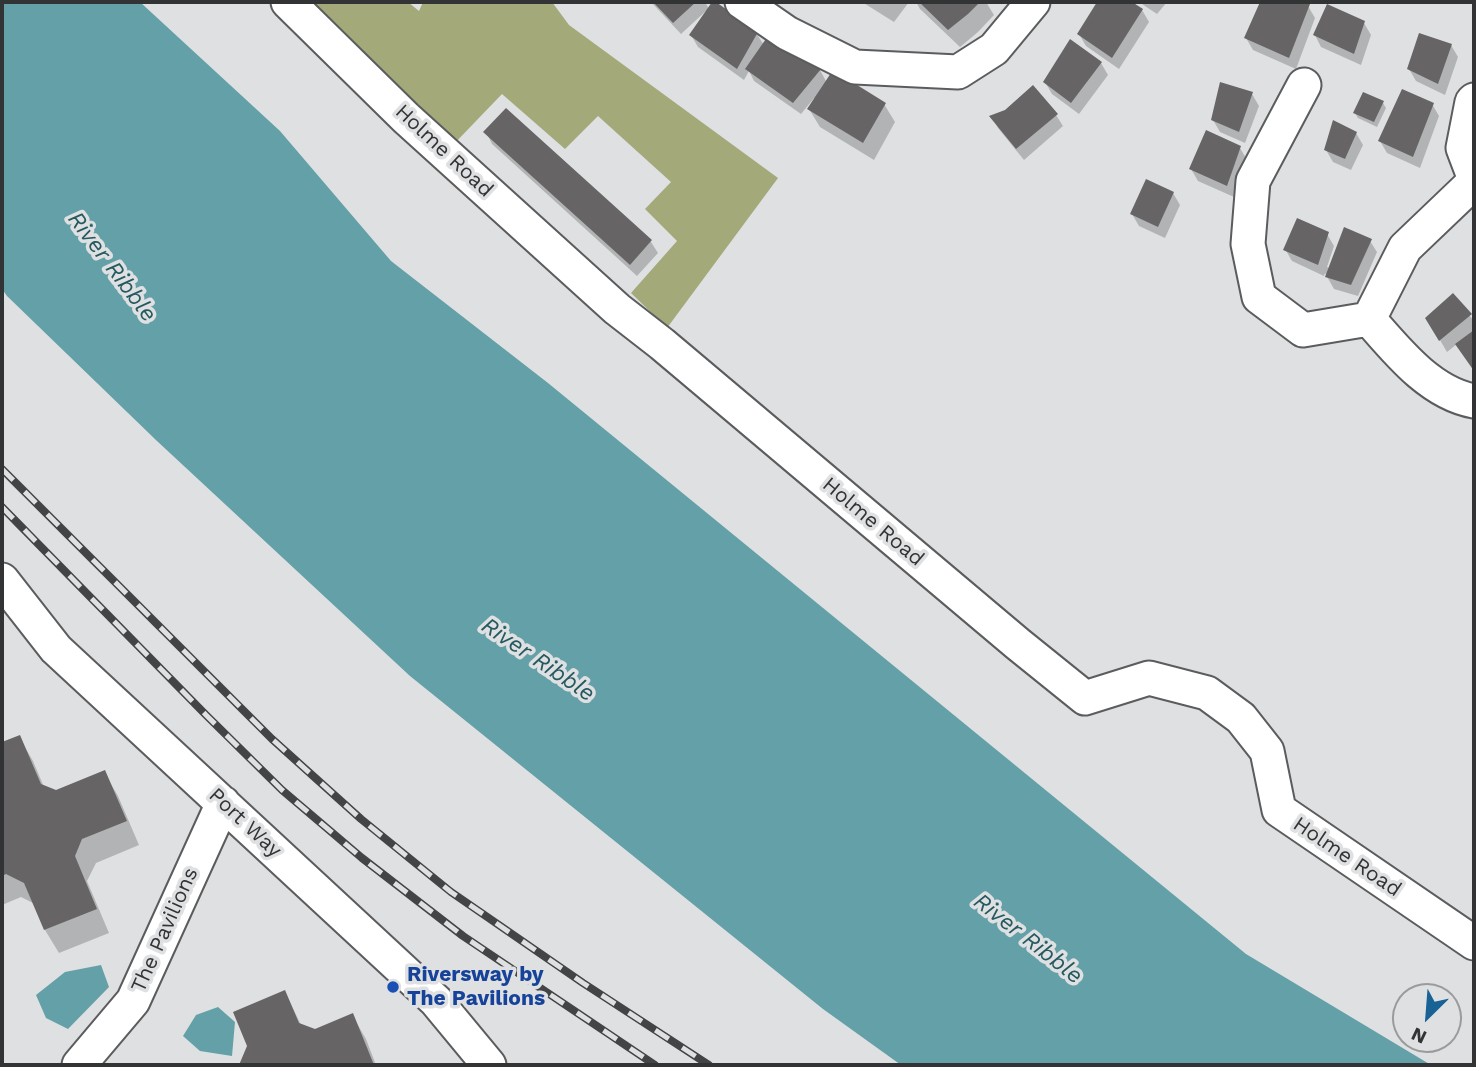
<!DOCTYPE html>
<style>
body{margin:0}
#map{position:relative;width:1476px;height:1067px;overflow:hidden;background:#dee0e2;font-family:"Work Sans",sans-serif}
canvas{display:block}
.frame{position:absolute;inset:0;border:4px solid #323334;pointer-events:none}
.north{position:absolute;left:1392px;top:983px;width:70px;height:70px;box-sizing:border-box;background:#dee0e2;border:2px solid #999b9c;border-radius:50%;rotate:205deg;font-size:19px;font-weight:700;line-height:28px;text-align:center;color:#323334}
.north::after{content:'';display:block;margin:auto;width:24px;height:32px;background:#196296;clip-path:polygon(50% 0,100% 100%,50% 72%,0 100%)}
</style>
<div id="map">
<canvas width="1476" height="1067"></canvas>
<div class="frame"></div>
<div class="north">N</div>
</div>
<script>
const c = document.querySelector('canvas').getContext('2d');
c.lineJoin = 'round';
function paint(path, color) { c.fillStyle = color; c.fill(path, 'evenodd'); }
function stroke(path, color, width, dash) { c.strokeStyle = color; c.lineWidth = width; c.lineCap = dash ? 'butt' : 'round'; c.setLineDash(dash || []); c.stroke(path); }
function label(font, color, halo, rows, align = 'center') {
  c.font = font + ' "Work Sans",sans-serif'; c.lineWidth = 7; c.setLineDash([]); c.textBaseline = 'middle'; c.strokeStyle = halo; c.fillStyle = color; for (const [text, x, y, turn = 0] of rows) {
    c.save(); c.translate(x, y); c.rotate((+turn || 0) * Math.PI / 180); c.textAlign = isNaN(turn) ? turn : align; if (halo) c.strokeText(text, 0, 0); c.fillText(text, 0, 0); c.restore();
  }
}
const forest = new Path2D(`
 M303 2H408L419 11 423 2H552L569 25 778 178 667 328 631 293 677 241 645 209 671 182 598 116 565 149 502 94 451 147Z`);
const water = new Path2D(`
 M2 2H140L280 131 391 261 548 383 1246 954 1431 1065H901L823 1009 410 676 157 441 7 296 2 289Z
 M101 965 109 987 68 1029 46 1018 36 995 65 972Z
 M218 1007 235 1022 232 1056 200 1051 183 1036 196 1015Z`);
const shadow = new Path2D(`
 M651 2H705L709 9 756 33 764 45 820 70 827 83 884 104 895 122 874 160 820 127 809 109 816 99 814 98 801 114 754 81 749 71 744 80 698 47 691 35 708 11 707 10 681 34Z
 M862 2H909L894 22Z
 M916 2H986L994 15 978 32 960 47 920 9Z
 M1099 2H1129L1142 10 1149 22 1119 69 1086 46 1079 34Z
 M1139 2H1167L1157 14Z
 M1262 2H1300L1308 6 1315 18 1296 69 1253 50 1246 38Z
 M1364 23 1371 35 1361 65 1321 47 1315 35Z
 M1451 45 1458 57 1445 95 1416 81 1409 69Z
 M1101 63 1108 75 1079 114 1052 94 1045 82Z
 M1252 94 1259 106 1245 143 1220 132 1213 120Z
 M1383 103 1386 108 1377 127 1358 118 1355 113Z
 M1432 104 1439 116 1420 168 1387 153 1380 141Z
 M506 110 651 242 658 253 637 276 492 144 486 132Z
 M1056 115 1063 126 1024 160 998 128 992 117Z
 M1356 133 1363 145 1351 170 1333 162 1326 150Z
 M1240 148 1247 160 1234 197 1198 181 1191 169Z
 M1173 193 1180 205 1165 238 1139 226 1132 214Z
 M1327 234 1334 246 1327 267 1330 268 1370 241 1377 252 1358 296 1334 289 1325 273 1324 276 1292 261 1285 249Z
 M1453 295 1474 321V371L1457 344 1447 352 1427 318Z
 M19 737 33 761 44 787 56 792 104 772 118 796 139 845 96 863 87 881 109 933 59 953 45 930 35 904 21 897 2 905V744Z
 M285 992 302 1027 315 1031 352 1015 366 1039 376 1065H241L249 1046Z`);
const building = new Path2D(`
 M653 2H696L673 23Z
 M712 2H716L758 32 737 69 689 35Z
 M919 2H980L968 14 948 30Z
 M1097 2H1132L1143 9 1112 58 1077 34Z
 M1260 2H1304L1310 4 1289 58 1244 38Z
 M1327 4 1365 21 1354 54 1313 35Z
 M770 33 821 69 793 103 745 69Z
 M1419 33 1452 44 1438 84 1407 69Z
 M1070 39 1102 62 1071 103 1043 82Z
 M833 70 886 103 863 143 807 109Z
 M1220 82 1253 92 1239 132 1211 120Z
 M1033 85 1058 114 1016 149 989 116 1005 110Z
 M1402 89 1434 103 1413 157 1378 141Z
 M1363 92 1384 101 1374 122 1353 113Z
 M506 108 652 240 630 265 483 132Z
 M1333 120 1357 132 1345 159 1324 150Z
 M1206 130 1241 146 1227 186 1189 169Z
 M1146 179 1174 192 1158 227 1130 214Z
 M1297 218 1329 232 1318 265 1283 250Z
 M1344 227 1372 239 1351 285 1325 277Z
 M1453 293 1472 314 1439 341 1425 318Z
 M1474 330V371L1455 344Z
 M20 735 41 784 56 790 105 770 127 821 82 839 75 856 97 909 44 930 24 883 6 874 2 876V742Z
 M285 990 299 1023 315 1029 353 1013 374 1065H239L247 1046 233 1012Z`);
const minor = new Path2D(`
 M288 2 406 118 617 309 662 344 1018 644 1085 698 1149 678 1207 693 1241 718 1267 751 1279 810 1474 943
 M742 2 787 33 855 67 958 72 994 49 1033 2
 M1304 85 1253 181 1248 244 1259 297 1303 330 1369 319 1405 248 1474 182
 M1474 100 1472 102 1463 148 1474 177
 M1369 319C1397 351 1430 393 1474 401
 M2 580 56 649 436 1001 489 1065
 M79 1065 133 1001 223 803`);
const rail = new Path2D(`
 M2 469 272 739 361 819 451 892 583 983 709 1065
 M2 507 206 715 282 790 362 858 463 936 655 1065`);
const markers = [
 [393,987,7,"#1a4fb4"]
];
const streetNames = [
 ["Holme Road",444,151,43],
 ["Holme Road",873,522,40],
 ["Port Way",245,823,43],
 ["Holme Road",1347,857,34],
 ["The Pavilions",165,930,-66]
];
const transitNames = [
 ["Riversway by",407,975],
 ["The Pavilions",407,999]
];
const waterNames = [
 ["River Ribble",112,267,53],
 ["River Ribble",538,660,34],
 ["River Ribble",1028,939,38]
];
paint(forest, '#a4a97a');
paint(water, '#63a0a7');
paint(shadow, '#0003');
paint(building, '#666465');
stroke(minor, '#5a5c5e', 37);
stroke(minor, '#fff', 33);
stroke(rail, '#434445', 8);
stroke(rail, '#dee0e2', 5, [16]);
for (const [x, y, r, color] of markers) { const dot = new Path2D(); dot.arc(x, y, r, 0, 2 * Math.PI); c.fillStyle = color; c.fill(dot); stroke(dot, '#dee0e2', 2.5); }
label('21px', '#323334', '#dee0e2', streetNames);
label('bold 21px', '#164399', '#dee0e2', transitNames, 'left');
label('italic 23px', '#25595f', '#dee0e2', waterNames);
</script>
